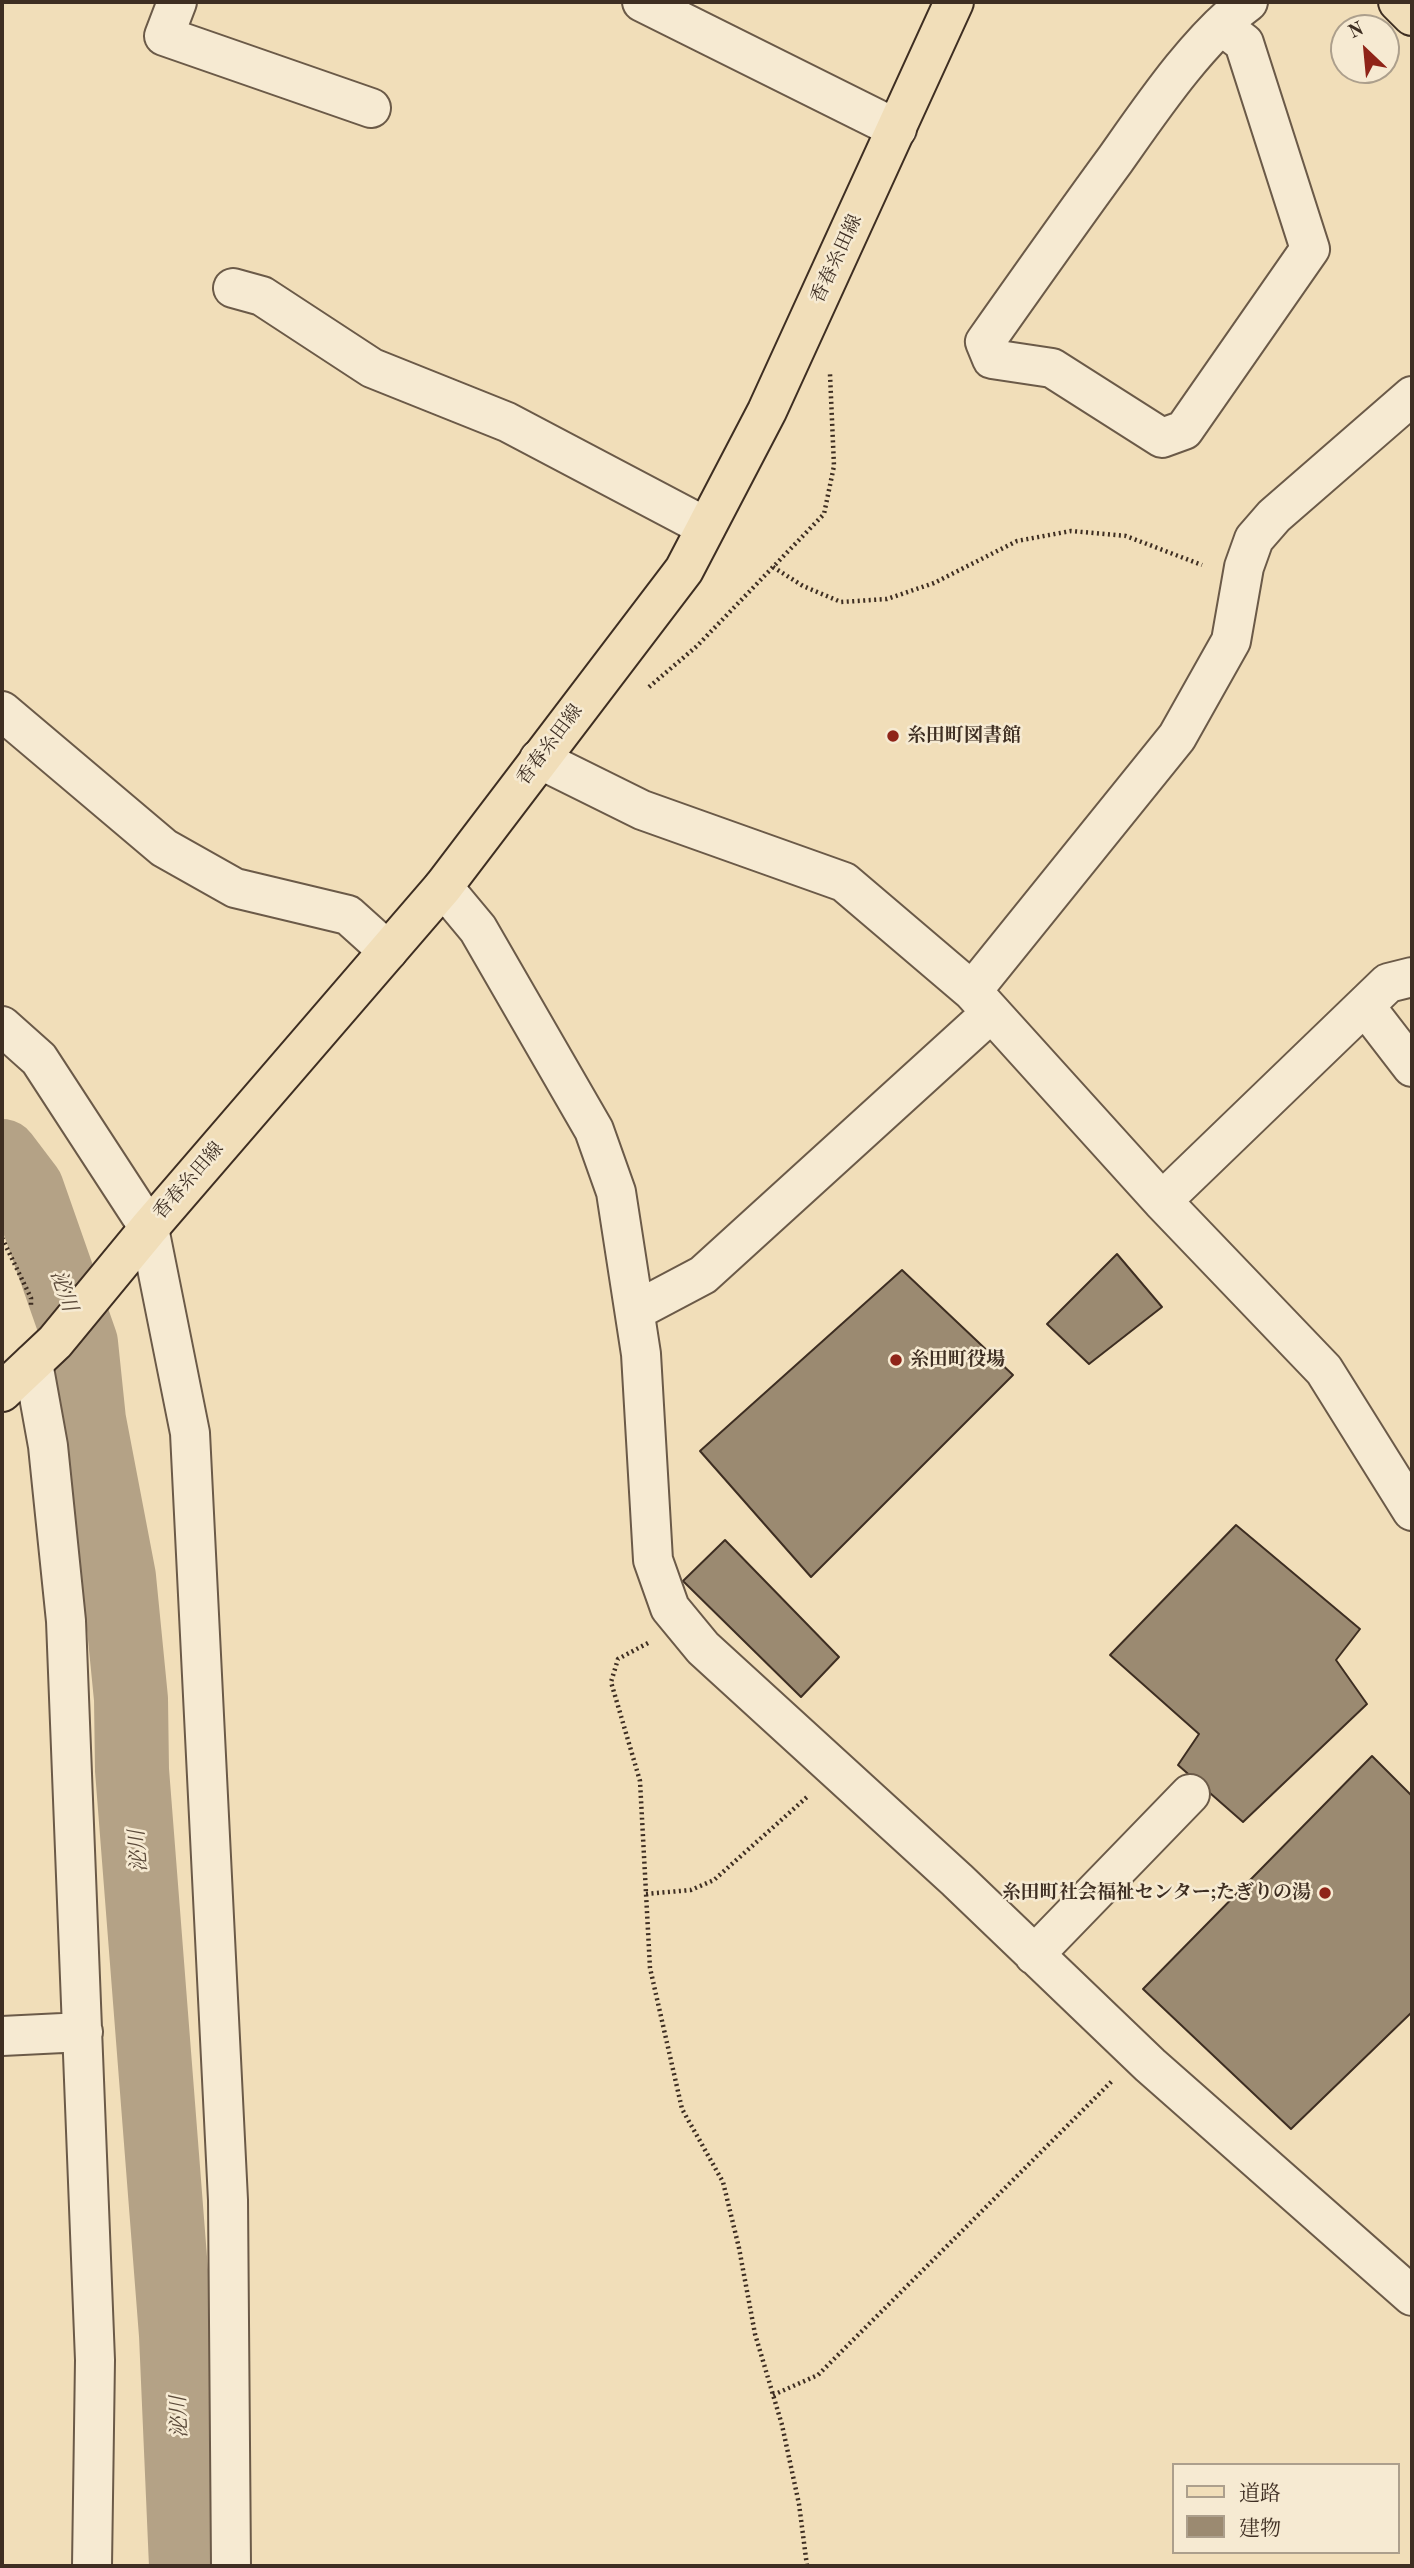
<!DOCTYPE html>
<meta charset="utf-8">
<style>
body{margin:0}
#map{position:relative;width:1414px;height:2568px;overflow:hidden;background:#f1deb9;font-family:"Old Standard TT","Noto Serif JP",serif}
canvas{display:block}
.frame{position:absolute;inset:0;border:4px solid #3e2e22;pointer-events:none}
.legend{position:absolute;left:1172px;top:2463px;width:228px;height:91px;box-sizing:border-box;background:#f6ead2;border:2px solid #ac9f8c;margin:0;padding:9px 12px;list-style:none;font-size:21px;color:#3e2e22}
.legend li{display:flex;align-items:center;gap:14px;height:35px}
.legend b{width:35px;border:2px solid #ac9f8c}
.north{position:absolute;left:1330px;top:14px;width:70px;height:70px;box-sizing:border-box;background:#f6ead2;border:2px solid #ac9f8c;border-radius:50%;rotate:334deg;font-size:19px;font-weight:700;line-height:28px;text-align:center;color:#3e2e22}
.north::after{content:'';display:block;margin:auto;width:24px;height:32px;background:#8f2418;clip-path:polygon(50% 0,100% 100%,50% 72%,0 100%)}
</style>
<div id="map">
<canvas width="1414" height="2568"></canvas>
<div class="frame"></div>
<ul class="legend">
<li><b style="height:9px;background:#f1deb9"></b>道路</li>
<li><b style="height:19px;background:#9b8a71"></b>建物</li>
</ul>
<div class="north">N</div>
</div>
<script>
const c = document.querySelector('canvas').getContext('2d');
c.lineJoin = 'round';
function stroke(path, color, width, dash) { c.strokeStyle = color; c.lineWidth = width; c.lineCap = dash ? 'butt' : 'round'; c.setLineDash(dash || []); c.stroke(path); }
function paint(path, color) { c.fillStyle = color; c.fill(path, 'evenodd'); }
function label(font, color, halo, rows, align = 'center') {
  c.font = font + ' "Old Standard TT","Noto Serif JP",serif'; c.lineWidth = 5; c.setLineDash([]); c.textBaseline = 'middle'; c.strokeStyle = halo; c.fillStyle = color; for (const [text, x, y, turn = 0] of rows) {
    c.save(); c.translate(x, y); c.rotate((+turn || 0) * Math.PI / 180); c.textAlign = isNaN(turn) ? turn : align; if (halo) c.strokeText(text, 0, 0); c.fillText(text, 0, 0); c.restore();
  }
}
const river = new Path2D(`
 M2 1156 27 1189 81 1343 89 1420 119 1577 131 1699 132 1770 176 2335 186 2566`);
const building = new Path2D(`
 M1117 1254 1162 1307 1089 1364 1047 1324Z
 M902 1270 1013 1375 811 1577 700 1451Z
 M1236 1525 1360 1629 1336 1660 1367 1704 1243 1822 1178 1765 1199 1734 1110 1655Z
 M725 1540 839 1657 801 1697 683 1581Z
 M1372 1756 1412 1796V2012L1291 2129 1143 1989Z`);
const path = new Path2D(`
 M773 567 803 586 841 602 887 599 934 583 1017 541 1071 531 1126 536 1202 565
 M649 687 697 646 824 514 834 466 830 374
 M2 1238 31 1298V1308
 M648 1643 618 1659 611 1682 640 1781 650 1968 682 2109 723 2182 739 2248 755 2334 782 2425 799 2504 807 2566
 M646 1894 691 1890 714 1880 807 1797
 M773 2395 818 2375 1112 2081`);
const minor = new Path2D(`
 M177 2 164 36 371 108
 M642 2 897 129
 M1222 26 1244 43 1310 249 1184 430 1162 438 1052 368 992 359 985 342C1028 281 1071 220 1115 160 1151 109 1198 39 1248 2
 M233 288 262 296 372 368 507 422 706 527
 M2 711 164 848 235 888 348 915 388 951
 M539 759 642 810 844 882 972 991 1162 1201 1324 1370 1412 1511
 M443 887 478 929 594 1130 616 1192 641 1354 653 1560 670 1608 703 1648 957 1880 1150 2065 1412 2296
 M972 991 1177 737 1231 641 1244 567 1254 539 1274 516 1412 396
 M1365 1006 1412 1067
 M2 1026 39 1059 149 1228 190 1433 228 2200 231 2566
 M1162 1201 1388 983 1412 977
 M635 1311 703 1275 991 1013
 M33 1363 48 1446 66 1621 95 2360 92 2566
 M1034 1955 1190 1794
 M2 2036 83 2032`);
const major = new Path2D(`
 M1398 2 1412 16
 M2 1392 55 1342 149 1228 443 887 684 570 767 411 954 2`);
const markers = [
 [893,736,7,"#8f2418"],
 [896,1360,7,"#8f2418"],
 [1325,1893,7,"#8f2418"]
];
const streetNames = [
 ["香春糸田線",837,259,-65],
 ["香春糸田線",550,745,-53],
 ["香春糸田線",189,1181,-49]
];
const poiNames = [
 ["糸田町図書館",907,736],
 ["糸田町役場",910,1360],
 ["糸田町社会福祉センター;たぎりの湯",1311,1893,"right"]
];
const waterNames = [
 ["泌川",63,1291,71],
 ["泌川",139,1851,-94],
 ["泌川",180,2417,-92]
];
stroke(river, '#b4a286', 74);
paint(building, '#9b8a71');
stroke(building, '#3e2e22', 2);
stroke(minor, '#6b5a48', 42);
stroke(major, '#3e2e22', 42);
stroke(path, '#3e2e22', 4.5, [2, 3.5]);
stroke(minor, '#f6ead2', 38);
stroke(major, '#f1deb9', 38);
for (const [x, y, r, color] of markers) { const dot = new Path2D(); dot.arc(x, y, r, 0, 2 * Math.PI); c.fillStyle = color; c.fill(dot); stroke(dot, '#f6ead2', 2.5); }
label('19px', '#3e2e22', '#f6ead2', streetNames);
label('bold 19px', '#3e2e22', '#f6ead2', poiNames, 'left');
label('italic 21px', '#5c4b3b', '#f6ead2', waterNames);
</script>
